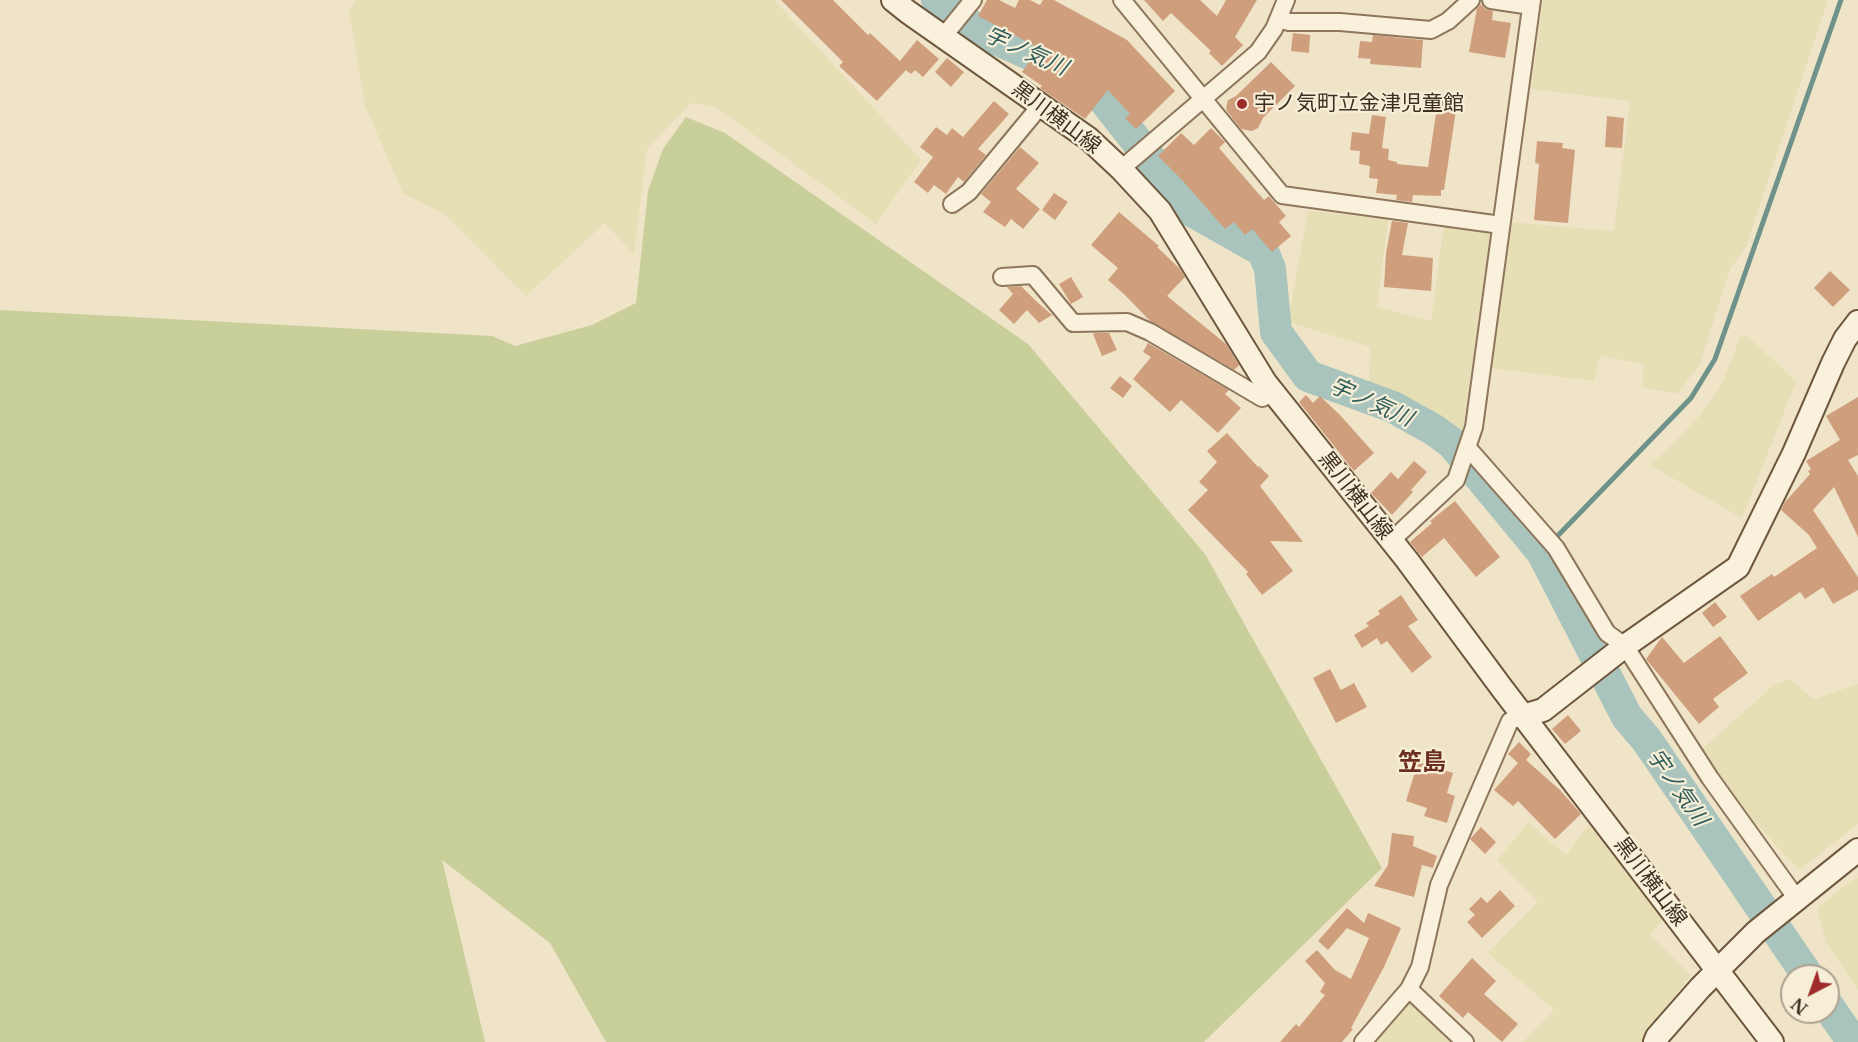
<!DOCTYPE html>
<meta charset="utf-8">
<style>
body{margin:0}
#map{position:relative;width:1858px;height:1042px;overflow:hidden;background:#f0e4c8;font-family:"Libre Baskerville",serif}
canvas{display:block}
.north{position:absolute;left:1780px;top:964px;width:60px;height:60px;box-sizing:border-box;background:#f7eed8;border:2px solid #ada18e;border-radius:50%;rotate:221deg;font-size:16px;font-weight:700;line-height:24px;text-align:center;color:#3d2e20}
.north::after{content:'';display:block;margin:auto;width:21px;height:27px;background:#9e2a2b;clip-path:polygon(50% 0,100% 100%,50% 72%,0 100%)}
</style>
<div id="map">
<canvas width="1858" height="1042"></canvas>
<div class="north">N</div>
</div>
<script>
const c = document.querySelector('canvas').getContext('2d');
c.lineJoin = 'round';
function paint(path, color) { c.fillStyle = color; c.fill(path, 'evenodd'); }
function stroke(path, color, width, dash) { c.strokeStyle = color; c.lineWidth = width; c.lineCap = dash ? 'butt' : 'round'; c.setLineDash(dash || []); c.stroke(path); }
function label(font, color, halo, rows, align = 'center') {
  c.font = font + ' "Libre Baskerville","Noto Sans JP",serif'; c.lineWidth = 4.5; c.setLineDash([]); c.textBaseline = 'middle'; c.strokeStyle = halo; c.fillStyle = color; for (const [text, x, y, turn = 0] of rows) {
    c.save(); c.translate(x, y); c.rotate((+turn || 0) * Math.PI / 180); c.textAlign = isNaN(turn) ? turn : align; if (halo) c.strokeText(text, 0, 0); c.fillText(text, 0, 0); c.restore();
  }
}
const farmland = new Path2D(`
 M356 0H774L921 160 876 224 716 107 691 103 647 149 634 255 605 223 526 296 445 214 403 193 365 106 349 10Z
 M1543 0H1828L1746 247 1730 269 1700 364 1677 394 1642 387 1644 364 1600 356 1594 381 1491 368 1509 222 1614 231 1630 101 1531 89Z
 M1308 211 1388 219 1377 307 1431 321 1444 225 1491 230 1462 436 1413 405 1369 387 1370 347 1288 322Z
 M1747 335 1796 382 1742 518 1650 465 1673 444 1701 414 1722 384 1740 337Z
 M1789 679 1814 699 1858 684V824L1799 870 1749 816 1702 749 1774 685Z
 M1591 822 1665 918 1650 935 1691 975 1658 1017 1645 1042H1523L1554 1010 1488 953 1538 902 1497 860 1528 823 1566 855Z
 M1856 877 1858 879V990L1826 942 1817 908Z
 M1410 1001 1454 1042H1375Z`);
const green = new Path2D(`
 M686 117 725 133 1028 344 1205 554 1382 868 1204 1042H606L550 943 442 860 485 1042H0V310L492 336 515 346 592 325 636 303 648 191 663 149Z`);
const stream = new Path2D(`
 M1542 552 1691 398 1715 359 1841 0`);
const river = new Path2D(`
 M937 0 978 31 1089 81 1192 211 1263 251 1270 269 1276 332 1308 376 1393 407 1434 430 1452 443 1542 552 1627 717 1646 739 1808 976
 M1828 1006 1853 1042`);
const building = new Path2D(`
 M781 0H833L868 35 870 33 900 61 917 40 939 59 923 77 915 70 911 74 906 70 877 101 839 66 843 62Z
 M987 0H999L1015 8 1019 0H1030L1040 5 1043 0H1054L1127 40 1175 91 1136 129 1125 118 1130 114 1108 90 1085 119 1040 88 1042 86 1022 72 1039 48 978 16Z
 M1144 0H1200L1217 16 1226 0H1257L1235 37 1243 45 1222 66 1209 53 1211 51 1171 13 1163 21Z
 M1481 4 1485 9 1493 11 1492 20 1511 23 1505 58 1469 52 1477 8Z
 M1293 33 1310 35 1309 53 1291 51Z
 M1373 35 1423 40 1421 68 1370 64 1371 59 1358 58 1360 41 1372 42Z
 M947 58 964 72 951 87 935 72Z
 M1271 62 1295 86 1263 118 1258 128 1252 131 1241 129 1227 111 1226 108 1228 100 1236 96Z
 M1439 94 1458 97 1444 190H1441V196L1413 195 1412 202 1396 200 1397 195 1376 193 1378 179 1369 178 1370 166 1359 164 1360 151 1350 150 1352 132 1369 134 1372 115 1386 117 1382 148 1389 149 1388 160 1397 162V164L1428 167Z
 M994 101 1009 114 978 149 986 155 964 182 958 177 946 194 934 185 928 193 914 182 933 157 920 147 936 127 947 135 952 128 963 137Z
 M1607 116 1624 118 1622 148 1605 147Z
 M1211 128 1225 142 1219 148 1264 200 1269 196 1286 216 1279 222 1291 236 1272 252 1252 229 1245 235 1234 222 1225 229 1183 181 1158 156 1181 133 1194 145Z
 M1537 141 1563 143 1562 148 1575 150 1568 223 1534 220 1539 164 1535 163Z
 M1020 147 1039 163 1016 189 1040 209 1023 229 1011 219 1005 227 983 212 991 202 981 194Z
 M1054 193 1068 202 1055 220 1042 210Z
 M1119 212 1159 246 1157 247 1179 268 1185 277 1167 296 1226 344 1239 365 1234 370 1150 321 1125 295 1108 280 1118 268 1091 245Z
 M1392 221 1408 223 1402 255 1433 258 1431 291 1384 287 1386 253Z
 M1830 271 1850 290 1833 307 1814 288Z
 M1071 277 1083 297 1071 304 1059 284Z
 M1021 286 1036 301 1052 315 1039 323 1027 310 1014 324 999 310 1013 294 1007 287Z
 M1095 333H1109L1117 350 1102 356 1093 334Z
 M1148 343 1229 390 1225 394 1241 408 1218 433 1181 400 1170 412 1133 379 1151 357 1143 352Z
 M1120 376 1132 386 1123 398 1110 388Z
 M1306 395 1313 403 1320 396 1340 415 1374 453 1354 471 1299 402Z
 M1858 397V455L1848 460 1858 476V537L1834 487 1813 510 1858 577V590L1833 604 1823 587 1805 599 1800 592 1758 621 1740 596 1772 574 1774 577 1817 548 1809 535 1781 510 1785 502 1810 474 1808 471 1811 469 1806 461 1840 440 1826 416Z
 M1227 433 1258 467 1259 466 1269 476 1260 486 1303 542 1270 541 1293 571 1262 595 1246 574 1248 572 1188 510 1208 490 1199 482 1217 462 1207 451Z
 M1414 461 1427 472 1411 490 1413 492 1392 515 1371 493 1391 472 1398 479Z
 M1455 501 1500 557 1476 577 1444 538 1422 557 1410 542 1432 523 1430 521Z
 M1401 595 1418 620 1408 626 1432 657 1412 673 1387 641 1381 645 1377 638 1362 648 1354 635 1369 626 1366 623 1380 614 1378 611Z
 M1715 602 1727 617 1713 627 1702 613Z
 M1720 636 1748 673 1713 699 1719 707 1699 724 1646 659 1662 637 1684 663Z
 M1330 669 1341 690 1354 683 1367 707 1336 723 1313 678Z
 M1568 715 1581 731 1565 744 1552 729Z
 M1519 742 1531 754 1526 760 1560 790 1581 814 1555 839 1518 801 1513 806 1494 790 1518 763 1508 754Z
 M1412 760 1453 773 1447 793 1455 796 1447 823 1424 816 1427 808 1406 801 1414 775 1417 774Z
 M1481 827 1496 842 1485 854 1470 839Z
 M1392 833 1414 836 1413 846 1437 856 1433 868 1422 865 1414 897 1374 886 1388 865Z
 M1500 890 1515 906 1482 938 1467 922 1475 915 1469 909 1481 897 1487 903Z
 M1347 908 1364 923 1368 913 1401 928 1384 967 1351 1028 1353 1029 1342 1042H1280L1296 1024 1299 1027 1325 995 1320 992 1325 983 1305 961 1317 950 1335 970 1351 979 1369 938 1347 928 1328 950 1318 941Z
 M1472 958 1496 981 1484 994 1518 1024 1502 1042 1468 1012 1463 1018 1439 996Z`);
const street = new Path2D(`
 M1122 0 1282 195 1501 225
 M1491 0 1531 6
 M1278 19 1289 22H1340L1431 30 1448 21 1471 0
 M943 37 973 0
 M1121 169 1258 52 1274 29 1286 0
 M952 204 969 192 1041 105
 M1002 277 1033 275 1073 323 1127 322 1150 332 1262 398 1274 393
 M1468 448 1556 548 1607 633 1625 646 1710 778 1797 899
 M1391 541 1456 480 1474 427 1532 0
 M1409 989 1465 1042
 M1363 1042 1409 989 1420 967 1439 885 1510 721 1523 716`);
const secondary = new Path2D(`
 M893 0 908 12 1089 139 1121 169 1160 211 1265 382 1407 560 1501 687 1772 1042
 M1523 716 1543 710 1625 646 1738 567 1794 453 1833 363 1845 339 1858 322
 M1655 1042 1657 1037 1700 988 1756 932 1858 850`);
const markers = [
 [1242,104,6,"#9e2a2b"]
];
const poiNames = [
 ["宇ノ気町立金津児童館",1254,104]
];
const streetNames = [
 ["黒川横山線",1056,118,37],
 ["黒川横山線",1355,496,52],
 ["黒川横山線",1650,882,53]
];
const waterNames = [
 ["宇ノ気川",1026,52,24],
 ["宇ノ気川",1371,403,24],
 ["宇ノ気川",1677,788,55]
];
const quarterNames = [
 ["笠島",1422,763]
];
paint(farmland, '#e6deb5');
paint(green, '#c9cf9b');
stroke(stream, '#6f938a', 5);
stroke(river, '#a9c4bc', 32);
paint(building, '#cf9f7d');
stroke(street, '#8d765c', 20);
stroke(secondary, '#6f573f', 26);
stroke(street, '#faf1dc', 16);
stroke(secondary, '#faf1dc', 22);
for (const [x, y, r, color] of markers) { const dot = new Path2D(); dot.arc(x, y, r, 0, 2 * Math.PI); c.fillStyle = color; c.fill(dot); stroke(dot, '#f7eed8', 2); }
label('21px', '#3d2e20', '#f7eed8', poiNames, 'left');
label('21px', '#3d2e20', '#f7eed8', streetNames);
label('italic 22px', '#2f5d5a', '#f7eed8', waterNames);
label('bold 24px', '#6b2e1e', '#f7eed8', quarterNames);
</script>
